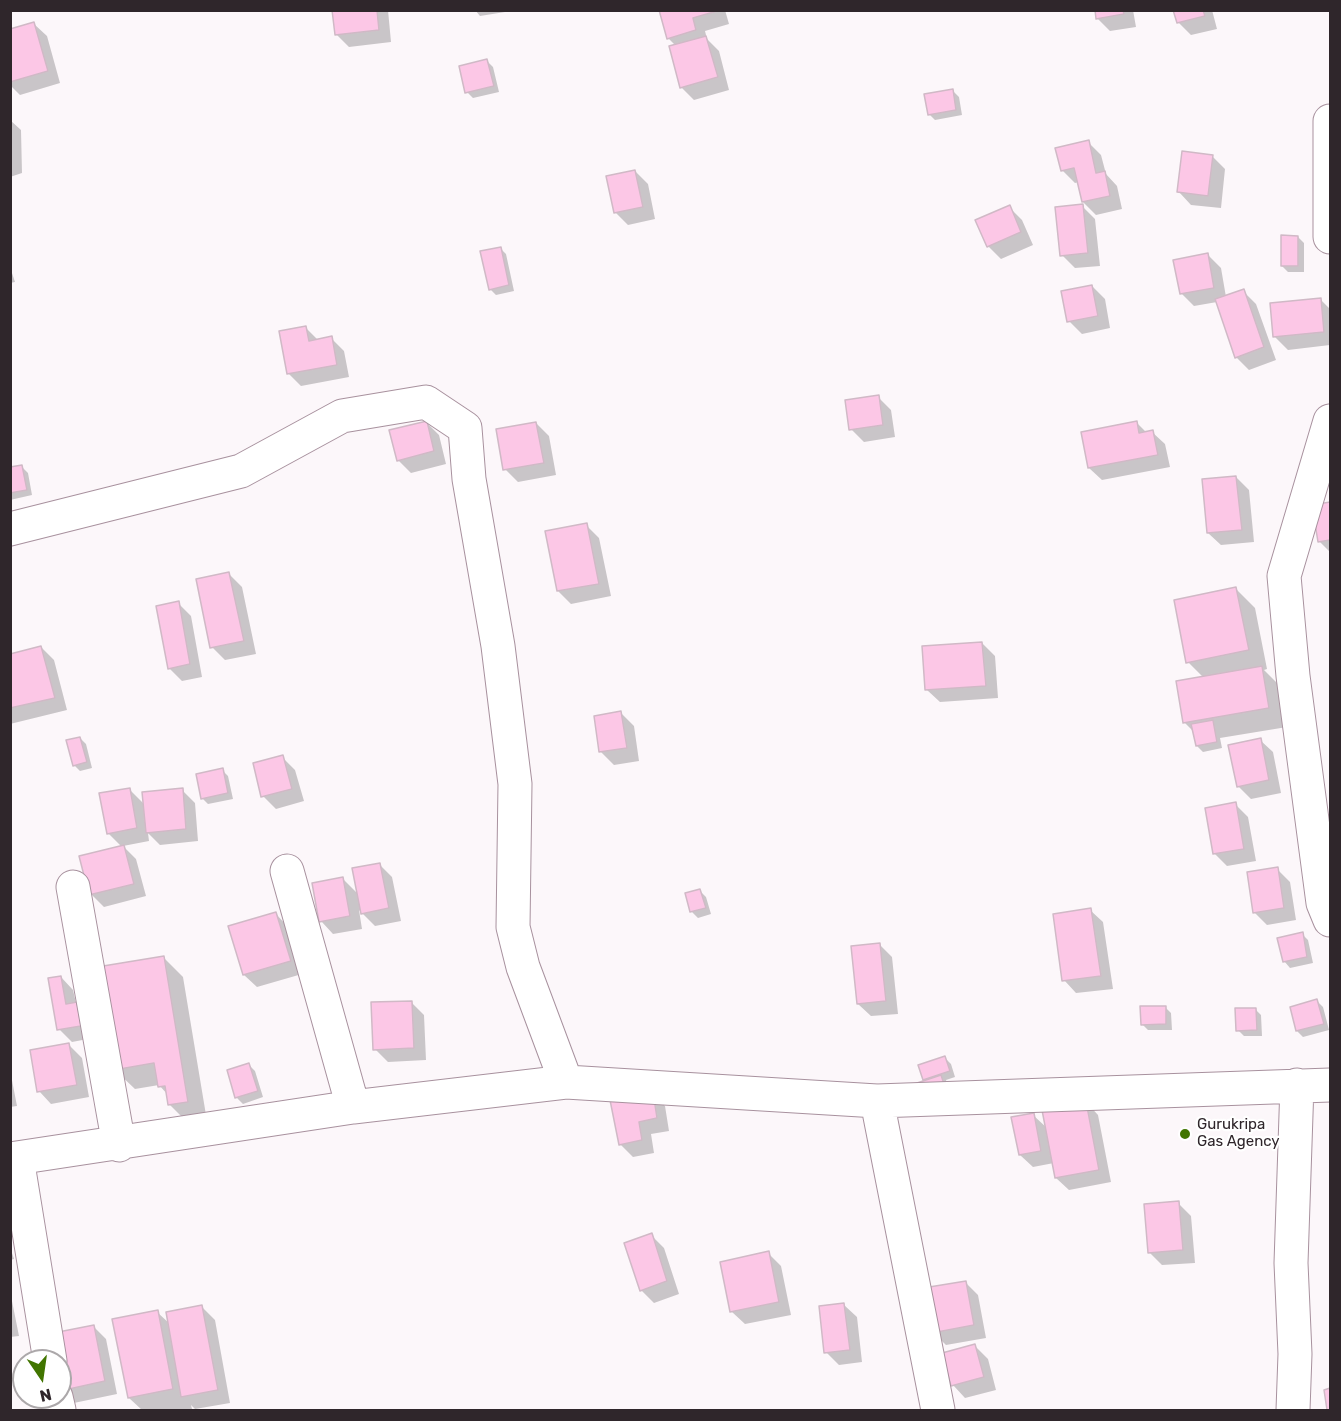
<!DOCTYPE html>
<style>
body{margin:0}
#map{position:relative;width:1341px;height:1421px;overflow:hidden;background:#fcf7fa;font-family:Rubik,sans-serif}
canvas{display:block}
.frame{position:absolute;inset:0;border:12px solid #2f262b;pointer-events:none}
.north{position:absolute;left:12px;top:1349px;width:60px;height:60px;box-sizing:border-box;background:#fff;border:2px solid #aca8aa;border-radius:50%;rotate:167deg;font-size:16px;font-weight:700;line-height:24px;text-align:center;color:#2f262b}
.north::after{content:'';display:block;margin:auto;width:21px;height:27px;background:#417500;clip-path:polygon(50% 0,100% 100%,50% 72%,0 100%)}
</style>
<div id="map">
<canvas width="1341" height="1421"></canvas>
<div class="frame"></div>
<div class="north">N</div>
</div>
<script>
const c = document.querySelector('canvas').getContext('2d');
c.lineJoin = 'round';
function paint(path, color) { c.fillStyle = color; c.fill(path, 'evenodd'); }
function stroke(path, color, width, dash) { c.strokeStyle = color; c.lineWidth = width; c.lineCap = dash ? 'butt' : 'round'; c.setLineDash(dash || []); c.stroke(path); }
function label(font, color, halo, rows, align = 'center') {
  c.font = font + ' Rubik,sans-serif'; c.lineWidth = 4.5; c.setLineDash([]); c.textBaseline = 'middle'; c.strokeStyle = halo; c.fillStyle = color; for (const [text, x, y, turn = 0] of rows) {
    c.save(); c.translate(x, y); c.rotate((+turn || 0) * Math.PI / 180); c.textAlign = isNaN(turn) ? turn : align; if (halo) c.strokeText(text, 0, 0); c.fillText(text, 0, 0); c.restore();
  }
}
const shadow = new Path2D(`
 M334 10H388L391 42 349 47 336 34Z
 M475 10H505V12L480 16Z
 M660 10H725L729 24 705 31 707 39 719 51 729 90 694 100 681 87 676 46 668 38Z
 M1096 10H1133L1136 27 1110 31 1097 18Z
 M1175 10H1212L1217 29 1191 35 1178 22Z
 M34 24 47 36 60 83 20 95 10 85V30Z
 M487 61 493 67 499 92 473 98 467 92Z
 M953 91 959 97 962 115 935 120 929 114Z
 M10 120 21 130 22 173 10 177Z
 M1088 142 1101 155 1106 174 1117 186 1122 209 1096 215 1083 202 1079 182 1075 183 1062 170Z
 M1212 156 1225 169 1221 208 1191 205 1179 192Z
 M635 171 648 184 655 219 628 225 615 212Z
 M1082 206 1095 219 1100 266 1075 268 1062 255Z
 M1009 207 1022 220 1033 245 1001 259 988 246Z
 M1298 237 1304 243V272H1288L1282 266Z
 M500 248 506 254 514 291 496 295 490 289Z
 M1208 255 1221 268 1226 297 1243 291 1256 304 1276 360 1249 370 1236 357 1217 302 1194 306 1181 293Z
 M10 267 15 282 10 283Z
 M1092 286 1105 299 1110 328 1082 334 1069 321Z
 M1320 299 1330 309V345L1288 350 1275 337Z
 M306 328 318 340 331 338 344 351 349 377 301 386 288 373Z
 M878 397 891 410 895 437 864 442 851 429Z
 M426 422 439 435 446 464 411 473 398 460Z
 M1136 422 1147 433 1152 432 1165 444 1170 467 1102 480 1089 468Z
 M536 423 549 436 556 475 518 482 505 469Z
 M22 467 28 473 32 495 10 500V469Z
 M1236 477 1249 490 1254 542 1221 545 1208 533Z
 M1330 503V552L1320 542 1314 506Z
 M586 525 599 538 611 596 571 604 558 591Z
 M229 574 242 587 256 654 225 660 212 647Z
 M1236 589 1255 608 1267 669 1264 670 1281 687 1287 727 1220 738 1222 748 1203 752 1197 746 1194 732 1184 722 1203 677 1188 662Z
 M178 603 191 616 202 677 182 681 169 668Z
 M982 643 995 656 998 698 940 702 927 690Z
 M41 647 54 660 67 710 10 724V655Z
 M621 713 634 726 639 761 614 765 601 752Z
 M80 738 86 744 92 768 80 771 74 765Z
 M1260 740 1273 752 1281 793 1251 799 1238 786Z
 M282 757 295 770 304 801 276 809 263 796Z
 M222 770 228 776 233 799 208 804 202 798Z
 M129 789 145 805 182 790 195 803 198 841 160 845 148 833 149 841 123 846 136 859 146 896 104 907 91 894 122 847 108 833Z
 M1235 804 1248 817 1256 861 1227 866 1214 853Z
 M380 865 392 877 401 921 375 926 359 910 362 929 333 934 321 921 343 879 359 895Z
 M1277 869 1290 882 1296 920 1267 925 1254 912Z
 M700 891 706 897 711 914 698 918 692 912Z
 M1090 910 1103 922 1113 989 1076 993 1064 980Z
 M276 914 288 927 302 974 257 987 244 975Z
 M1302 934 1308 940 1313 963 1290 968 1284 961Z
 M879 944 892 957 898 1014 871 1016 858 1004Z
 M164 958 183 977 207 1121 189 1124 169 1104 168 1095 159 1085 135 1089 115 1070Z
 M61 977 73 990 76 1003 93 1038 72 1042 59 1029Z
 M1317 1001 1323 1007 1329 1030 1303 1037 1297 1031Z
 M411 1002 424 1015 426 1060 388 1062 375 1049Z
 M1165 1007 1171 1013 1172 1030H1148L1142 1024Z
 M1255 1009 1261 1015 1262 1036H1244L1238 1030Z
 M69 1045 82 1058 89 1097 51 1104 39 1091Z
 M945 1058 951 1064 955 1077 946 1080 951 1096 924 1079Z
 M249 1065 255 1071 263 1097 243 1104 237 1098 229 1071Z
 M10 1070 17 1106 10 1107Z
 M652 1093 665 1106 669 1131 651 1134 654 1153 633 1157 620 1144Z
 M1086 1102 1098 1115 1111 1182 1069 1190 1056 1178 1054 1163 1033 1167 1020 1155 1033 1115 1047 1128Z
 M1178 1203 1191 1216 1195 1263 1162 1265 1149 1252Z
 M651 1235 664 1248 679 1294 654 1303 641 1290Z
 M10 1247 14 1259 10 1260Z
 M768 1253 781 1266 791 1315 745 1324 732 1312 722 1263Z
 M965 1282 978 1295 986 1338 946 1345 933 1332Z
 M10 1291 19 1336 10 1337Z
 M844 1305 857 1317 862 1362 839 1365 826 1352Z
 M202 1307 215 1320 230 1403 195 1409 191 1405 192 1409 182 1410H142L129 1398 114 1320 157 1312 170 1324Z
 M93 1326 106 1339 117 1394 69 1404 60 1396Z
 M975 1346 988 1359 996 1390 965 1398 953 1385Z`);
const building = new Path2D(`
 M332 10H377L379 30 335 35Z
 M659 10H717V11L693 18 696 30 667 39Z
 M1095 10H1123L1124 14 1096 19Z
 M1173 10H1203L1205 16 1177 23Z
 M34 22 48 71 10 82V29Z
 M706 36 718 77 680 88 669 46Z
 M487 59 494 86 465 93 459 66Z
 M953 89 956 110 928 115 924 94Z
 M1089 140 1096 173 1105 171 1110 196 1082 202 1074 168 1061 171 1055 148Z
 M1182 151 1213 155 1208 196 1177 192Z
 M635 170 643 207 614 213 606 176Z
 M1083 204 1088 253 1060 256 1055 207Z
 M1010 205 1021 232 987 247 975 220Z
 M1281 235 1298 236V266H1281Z
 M501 247 509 285 489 290 480 251Z
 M1208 253 1214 288 1180 294 1173 260Z
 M1092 285 1098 316 1067 322 1061 291Z
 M1244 289 1264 347 1235 358 1215 299Z
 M1321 298 1324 332 1273 337 1270 303Z
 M306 326 309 341 332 336 337 365 287 374 279 331Z
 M879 395 883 425 849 430 845 400Z
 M427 421 434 451 397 461 389 430Z
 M1137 421 1139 433 1153 430 1158 455 1088 468 1081 432Z
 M536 422 544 463 503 470 496 429Z
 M22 465 27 490 10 493V467Z
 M1236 476 1242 530 1207 533 1202 479Z
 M1330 502V540L1318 542 1312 505Z
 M587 523 599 584 557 591 545 531Z
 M229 572 244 641 210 648 196 579Z
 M1236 587 1249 650 1186 663 1174 600Z
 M179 601 190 664 168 669 156 606Z
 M982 642 986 686 925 690 922 646Z
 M41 646 55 698 10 708V654Z
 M1262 666 1269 708 1183 723 1176 681Z
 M621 711 627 748 599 752 594 716Z
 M1213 720 1217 742 1196 746 1191 724Z
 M80 737 87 762 73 766 66 740Z
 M1261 738 1269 780 1237 787 1228 745Z
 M283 755 292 789 261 797 253 763Z
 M223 768 228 793 201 799 196 774Z
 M130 788 137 828 107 834 99 793Z
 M183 788 186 829 146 833 142 792Z
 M1236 802 1244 849 1213 854 1205 808Z
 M124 845 134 884 89 895 79 856Z
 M380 863 389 908 361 914 352 868Z
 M1278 867 1284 908 1253 913 1247 872Z
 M343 877 350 916 319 922 312 883Z
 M700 889 706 908 690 912 685 893Z
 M1091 908 1101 976 1062 981 1053 914Z
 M276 912 291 961 243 975 228 926Z
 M1303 932 1307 957 1283 962 1277 938Z
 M880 943 886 1001 857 1004 851 946Z
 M164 956 188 1102 168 1105 165 1086 158 1087 154 1063 114 1070 97 967Z
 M61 976 66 1004 77 1002 81 1026 57 1030 48 978Z
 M1317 999 1324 1024 1296 1031 1290 1007Z
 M412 1001 414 1048 373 1050 371 1002Z
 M1140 1006H1166V1024L1141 1025Z
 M1235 1008H1256L1257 1030 1236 1031Z
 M69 1043 77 1085 37 1092 30 1050Z
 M945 1056 950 1071 923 1080 918 1065Z
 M249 1063 258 1091 235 1098 227 1070Z
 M941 1075 946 1090 914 1084Z
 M653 1092 657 1118 639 1122 642 1140 619 1145 610 1100Z
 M1086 1101 1099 1170 1055 1178 1042 1110Z
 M1034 1113 1041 1151 1019 1155 1011 1117Z
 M1179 1201 1183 1250 1148 1253 1144 1204Z
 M652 1233 667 1281 640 1291 624 1243Z
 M769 1251 779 1302 730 1312 720 1262Z
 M966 1281 974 1325 932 1333 923 1288Z
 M844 1303 850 1350 824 1353 819 1306Z
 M202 1305 218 1390 181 1397 166 1312Z
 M158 1310 173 1389 128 1398 112 1319Z
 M94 1325 105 1381 60 1391V1361L43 1335Z
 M975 1344 984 1377 951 1386 942 1353Z
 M1330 1388V1410H1327L1324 1390Z`);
const minor = new Path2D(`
 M1330 121V237
 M1330 421 1284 576 1293 676 1323 903 1330 920
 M10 529 241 471 342 416 426 402 465 428 469 479 498 646 515 784 513 927 523 967 566 1082
 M287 871 353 1107
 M73 887 119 1145
 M877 1101 938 1410
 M17 1158 50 1361
 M10 1159 353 1107 566 1082 877 1101 1330 1085
 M56 1397 59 1410
 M1293 1410 1295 1354 1291 1263 1297 1085`);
const markers = [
 [1185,1134,6,"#417500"]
];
const poiNames = [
 ["Gurukripa",1197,1125],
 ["Gas Agency",1197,1142]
];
paint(shadow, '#0003');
paint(building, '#fcc7e6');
stroke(building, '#d0b9c6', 1.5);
stroke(minor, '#a8919e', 35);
stroke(minor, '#fff', 33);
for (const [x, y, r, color] of markers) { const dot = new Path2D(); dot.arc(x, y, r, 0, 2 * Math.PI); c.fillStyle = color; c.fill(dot); stroke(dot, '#fff', 2); }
label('15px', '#2f262b', '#fff', poiNames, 'left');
</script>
